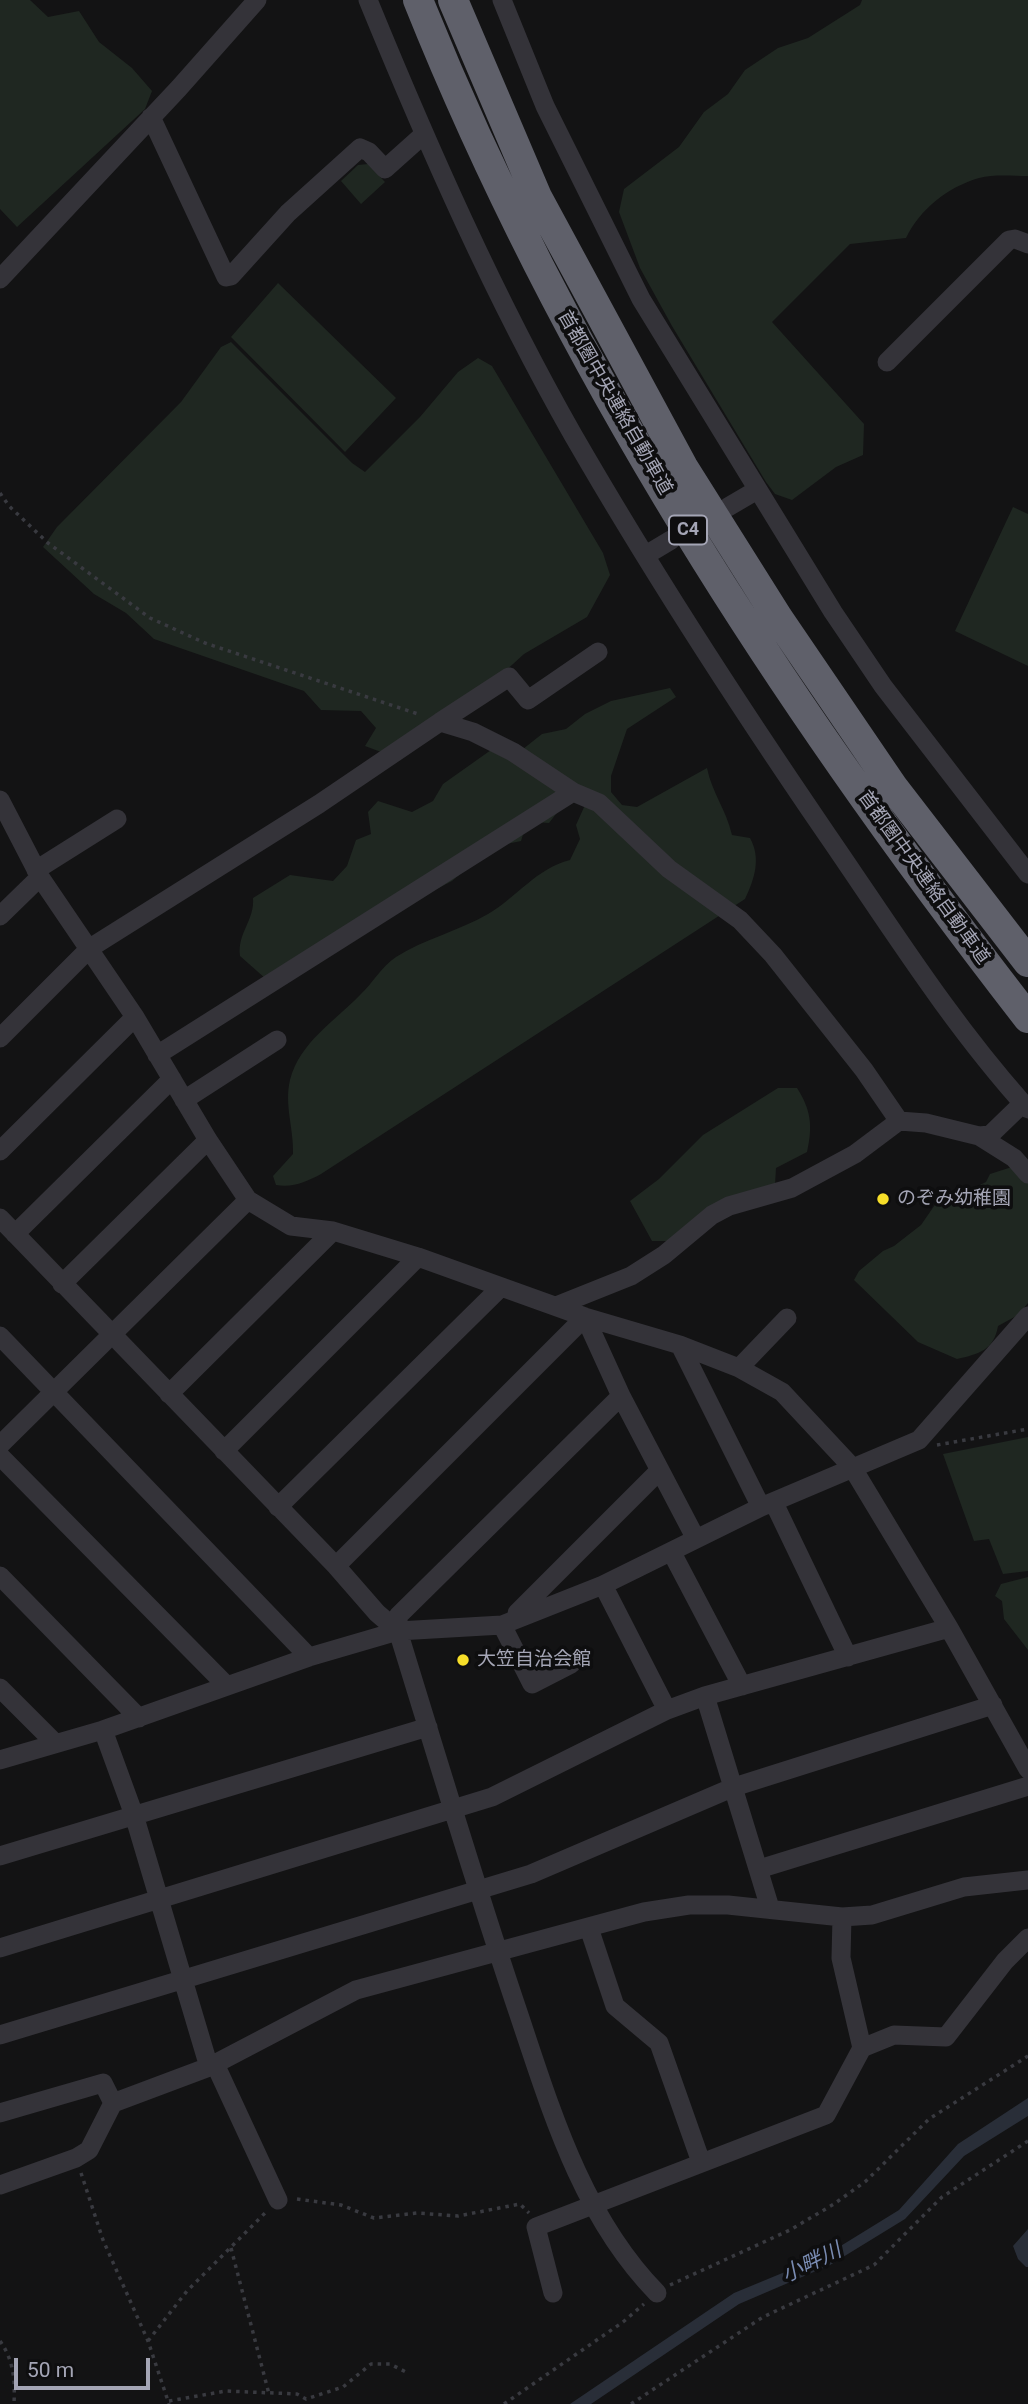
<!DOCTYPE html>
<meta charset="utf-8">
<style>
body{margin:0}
#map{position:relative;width:1028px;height:2404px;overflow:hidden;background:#131314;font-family:Roboto,sans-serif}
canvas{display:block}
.scale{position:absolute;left:14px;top:2358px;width:136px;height:32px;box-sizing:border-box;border:4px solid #a4a5b5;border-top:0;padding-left:9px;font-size:21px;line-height:24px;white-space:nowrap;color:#a4a5b5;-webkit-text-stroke:5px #0e0e0f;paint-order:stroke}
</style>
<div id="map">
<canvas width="1028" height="2404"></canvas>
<div class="scale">50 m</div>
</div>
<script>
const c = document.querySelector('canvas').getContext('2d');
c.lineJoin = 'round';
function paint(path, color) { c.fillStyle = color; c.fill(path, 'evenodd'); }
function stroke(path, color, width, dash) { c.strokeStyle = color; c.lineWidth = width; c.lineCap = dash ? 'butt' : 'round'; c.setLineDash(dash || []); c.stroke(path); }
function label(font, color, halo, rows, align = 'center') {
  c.font = font + ' Roboto,"Noto Sans JP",sans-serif'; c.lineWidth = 7; c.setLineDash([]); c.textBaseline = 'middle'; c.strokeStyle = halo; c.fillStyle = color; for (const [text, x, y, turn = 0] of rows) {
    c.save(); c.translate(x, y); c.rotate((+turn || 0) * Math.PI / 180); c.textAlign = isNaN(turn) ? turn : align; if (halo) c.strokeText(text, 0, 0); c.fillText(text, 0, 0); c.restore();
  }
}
const green = new Path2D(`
 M0 0H30L48 17 79 11 99 42 132 68 152 91 145 109 17 227 0 209Z
 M862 0H1028V176C1013 176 994 174 979 178 948 187 920 209 906 238L850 244 772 322 864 424 863 455 836 467 792 500 775 494 766 482 672 326 640 268 619 212 624 189 679 147 704 112 728 94 745 70 778 48 808 38 860 5Z
 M368 164 385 182 361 204 341 181 358 165Z
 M278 283 396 398 345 452 231 337Z
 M231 342 352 463 365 472 420 417 458 372 478 358 492 366 603 553 610 575 587 617 524 654 502 674 381 752 365 746 376 728 361 711 321 710 304 691 154 639 126 613 94 594 43 547 57 527 181 402 221 347Z
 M1013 507 1028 514V666L955 631Z
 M670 688 676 697 627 729 611 776V792L622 805 637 807 707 768C712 793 726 809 732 835L750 838C761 858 755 878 745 899L321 1174C306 1182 293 1188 276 1185L273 1176 293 1154C294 1129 284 1105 290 1080 300 1042 334 1022 360 995 373 983 381 967 396 957 424 939 459 931 488 914 517 897 537 868 570 860L580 839 576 825 585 805 571 801 563 805 549 823 535 822 525 828 521 841 492 847 452 881 266 979 240 956C237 933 255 920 253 898L290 875 333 881 347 866 356 840 371 834 368 812 378 801 412 812 433 801 443 784 491 750 523 749 542 734 566 729 585 714 611 701Z
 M778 1088H797C811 1110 813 1126 807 1152L776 1168 775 1185C735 1199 700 1212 668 1241H652L630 1201 659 1179 703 1135Z
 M1015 1166 1028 1181V1303L1018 1315 998 1326C994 1350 979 1354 957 1359L918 1342 854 1280 859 1271 883 1251 894 1246 921 1225 941 1196 954 1191 965 1192 986 1182 990 1174Z
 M1028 1437V1571L1003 1574 989 1539 974 1541 943 1454Z
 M1028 1577V1650L1004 1619 1002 1601 995 1596 1001 1584Z`);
const water = new Path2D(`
 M1028 2098V2116L964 2156 905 2219 830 2265 739 2304 591 2404H570L734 2293 826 2255 899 2210 958 2144Z
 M1028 2229V2267H1026L1018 2259 1013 2246Z`);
const path = new Path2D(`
 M0 493 9 506 48 543 150 618 205 643 421 715
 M937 1445 1028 1429
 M81 2173 103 2240 148 2341 169 2404
 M297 2199 341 2205 374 2218 417 2213 458 2216 520 2204 529 2213
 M231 2248 269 2394
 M670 2285 790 2230 834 2204 866 2181 929 2119 1028 2056
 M0 2341C14 2361 15 2380 14 2404
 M148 2341 187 2291 266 2212
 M169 2401 226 2391 297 2394 306 2399 343 2387 371 2364H390L408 2373
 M504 2404 623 2322 644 2304
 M631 2404 763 2317 874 2265 942 2197 1028 2141`);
const minor = new Path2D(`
 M368 0C429 149 494 296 573 435 652 572 739 706 828 836 892 929 952 1025 1028 1109
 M502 0 545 106 641 299 833 612 883 686 1028 874
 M151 117 226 277 231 276 288 213 360 148 369 152 385 169 423 135
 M0 279 179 88 257 0
 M887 362 1009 240 1015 239 1028 244
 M728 507 757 490
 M646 555 671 540
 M440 722 509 677 528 700 598 652
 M0 800 40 877 135 1017 208 1140 248 1200 291 1226 333 1231 418 1257 585 1317 680 1345 739 1368 782 1392 852 1467 949 1628 1028 1769
 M36 870 117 819
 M0 916 40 877
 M0 1038 90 948 319 804 440 722 473 732 513 752 573 792 599 803 669 869 740 920 773 955 864 1070 899 1121
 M157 1055 573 792
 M184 1100 277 1040
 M979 1136 1014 1158 1028 1174
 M0 1151 135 1017
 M0 1218 336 1566 377 1613 398 1631C436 1754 473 1878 514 2000 549 2103 579 2213 657 2293
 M15 1234 172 1079
 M62 1284 208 1140
 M556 1306 631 1276 664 1255 712 1215 729 1206 792 1188 855 1154 899 1121 926 1123 979 1136 990 1135 1023 1103
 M0 1336 309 1657
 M680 1345 761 1507
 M739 1368 787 1318
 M169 1394 333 1231
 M0 1445 248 1200
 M224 1451 418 1257
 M0 1456 227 1686
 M774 1503 848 1657
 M278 1507 501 1287
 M672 1553 742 1686
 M336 1566 585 1317 621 1396 696 1539
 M0 1576 139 1718
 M603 1585 667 1710
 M517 1613 660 1470
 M502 1625 532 1684 571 1664
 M398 1631V1616L621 1396
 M0 1688 55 1743
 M705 1696 770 1908
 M103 1730 134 1815 209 2067
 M0 1760 103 1730 309 1657 398 1631 502 1625 603 1585 761 1507 919 1440 1028 1316
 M0 1856 428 1727
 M759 1869 1028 1786
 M842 1917 841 1958 862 2048
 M589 1928 615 2006 659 2043 701 2162
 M0 1948 492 1797 667 1710 705 1696 949 1628
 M0 2035 531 1874 734 1787 993 1705
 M215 2064 278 2200
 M0 2113 103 2083 113 2103
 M0 2185 76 2158 89 2150 113 2103 209 2067 356 1990 644 1912 689 1905H728L842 1917 872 1915 964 1887 1028 1880
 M553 2293 536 2227 826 2115 862 2048 894 2035 946 2037 1005 1961 1028 1938`);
const highway = new Path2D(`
 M418 0C566 370 785 705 1028 1018
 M453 0 537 197 683 467 778 618 893 787 1028 962`);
const markers = [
 [883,1199,7,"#f6de29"],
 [463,1660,7,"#f6de29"]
];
const shields = [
 [688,530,38]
];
const shieldNames = [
 ["C4",688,530]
];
const streetNames = [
 ["首都圏中央連絡自動車道",614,403,60],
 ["首都圏中央連絡自動車道",923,878,54]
];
const poiNames = [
 ["のぞみ幼稚園",897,1199],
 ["大笠自治会館",477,1660]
];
const waterNames = [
 ["小畔川",812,2264,-26]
];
paint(green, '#1f2721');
paint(water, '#292e38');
stroke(path, '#393a40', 3.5, [3.5, 5]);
stroke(minor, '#343339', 19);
stroke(highway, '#5f606a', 30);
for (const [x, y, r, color] of markers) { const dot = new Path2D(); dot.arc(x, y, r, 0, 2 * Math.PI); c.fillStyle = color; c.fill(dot); stroke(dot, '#0e0e0f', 2.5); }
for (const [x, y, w] of shields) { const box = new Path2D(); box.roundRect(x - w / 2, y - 14.5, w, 29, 5); c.fillStyle = '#0e0e0f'; c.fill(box); stroke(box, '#a4a5b5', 2); }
label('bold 18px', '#a4a5b5', null, shieldNames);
label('19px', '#a4a5b5', '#0e0e0f', streetNames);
label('19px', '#a4a5b5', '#0e0e0f', poiNames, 'left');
label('italic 21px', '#798bb2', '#0e0e0f', waterNames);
</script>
